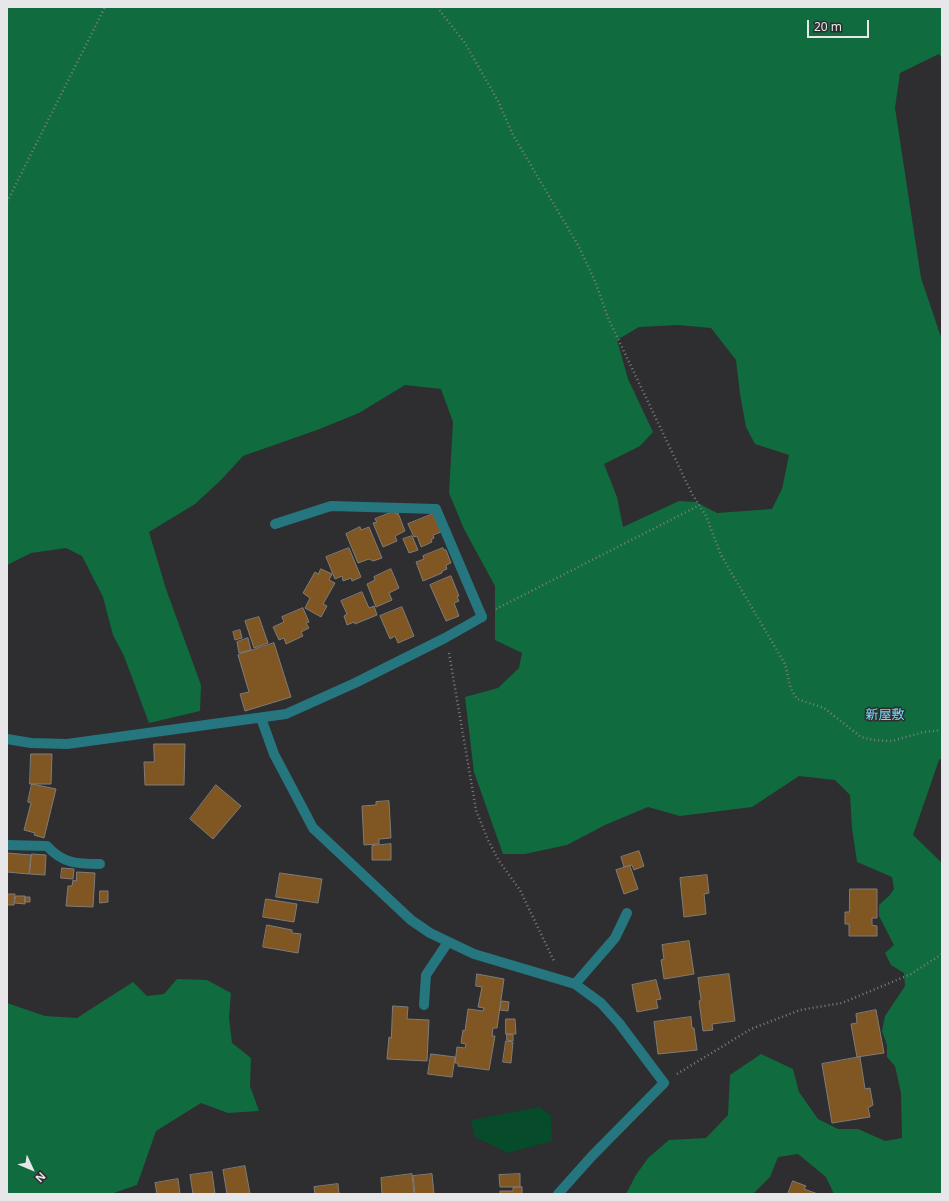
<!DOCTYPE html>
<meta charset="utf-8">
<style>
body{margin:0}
#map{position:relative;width:949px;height:1201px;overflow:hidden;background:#2e2d30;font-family:"Noto Sans",sans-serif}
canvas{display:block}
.frame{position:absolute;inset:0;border:8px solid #e7e6e8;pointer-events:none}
.north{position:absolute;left:12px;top:1149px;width:40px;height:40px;-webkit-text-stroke:3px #2e2d30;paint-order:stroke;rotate:134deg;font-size:11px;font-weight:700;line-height:16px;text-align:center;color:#e7e6e8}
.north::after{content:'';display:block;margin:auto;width:14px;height:18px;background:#e7e6e8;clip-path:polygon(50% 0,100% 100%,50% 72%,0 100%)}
.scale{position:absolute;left:807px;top:20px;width:62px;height:18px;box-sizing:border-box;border:2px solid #e7e6e8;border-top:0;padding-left:5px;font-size:12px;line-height:14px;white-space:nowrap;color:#e7e6e8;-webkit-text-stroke:3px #2e2d30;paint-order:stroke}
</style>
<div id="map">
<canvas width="949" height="1201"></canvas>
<div class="frame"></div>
<div class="north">N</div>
<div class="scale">20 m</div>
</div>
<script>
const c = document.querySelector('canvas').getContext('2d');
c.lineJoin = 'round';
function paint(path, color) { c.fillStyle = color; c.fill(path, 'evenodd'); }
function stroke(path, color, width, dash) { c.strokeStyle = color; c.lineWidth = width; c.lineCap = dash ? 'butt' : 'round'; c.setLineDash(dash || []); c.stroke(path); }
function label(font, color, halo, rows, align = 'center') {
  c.font = font + ' "Noto Sans","Noto Sans JP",sans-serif'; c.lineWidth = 3; c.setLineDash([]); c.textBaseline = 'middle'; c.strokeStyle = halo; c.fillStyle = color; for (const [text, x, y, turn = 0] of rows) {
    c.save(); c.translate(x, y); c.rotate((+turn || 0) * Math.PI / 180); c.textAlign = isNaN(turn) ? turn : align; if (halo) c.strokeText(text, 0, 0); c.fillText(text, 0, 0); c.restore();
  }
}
const green = new Path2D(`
 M540 1107 551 1116 552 1141 508 1153 475 1137 471 1120Z`);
const forest = new Path2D(`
 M7 7H942V59L939 54 900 73 895 108 921 278 942 340V758L939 760 913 835 942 863V1194H834L826 1177 798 1154 778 1157 770 1177 753 1194H626L636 1175 648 1158 669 1140 706 1138 728 1115 730 1075 761 1054 793 1069 799 1092 818 1119 838 1129H858L885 1141 902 1138 901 1093 895 1066 887 1057V1045L882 1031 885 1016 905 986 904 973 891 965 885 953 894 945 879 916V905L889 896 894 889 892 877 857 862 852 828 850 795 835 780 799 776 752 807 680 816 648 807 605 825 567 845 525 854H503L474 772 465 697 498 688 519 668 522 653 495 640V586L464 529 449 493 453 422 441 389 405 385 359 413 317 430 243 456 221 480 195 504 149 532 166 589 201 685 200 711 149 723 124 656 113 635 103 597 82 556 66 548 31 553 7 565ZM678 325 711 328 736 360 740 394 746 427 755 444 789 455 782 489 772 509 717 513 696 502 679 501 623 527 617 497 604 464 640 446 653 432 628 379 617 340 639 327Z
 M177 979 207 980 231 993 229 1018 232 1043 251 1058 250 1086 259 1111 228 1113 201 1103 156 1131 137 1185 111 1194H7V1003L45 1016 77 1018 133 982 147 996 164 994Z`);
const building = new Path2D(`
 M395 511 396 514 398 513 405 531 395 536 397 541 383 547 373 523 377 522 375 519Z
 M433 514 441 532 433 535 434 538 431 540 432 542 421 547 417 536 414 537 408 524Z
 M360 527 361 530 369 527 382 558 373 561 369 559 358 563 346 534Z
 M412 536 418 550 409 553 403 539Z
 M349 548 361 577 352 581 351 578 343 581 342 576 335 579 326 557Z
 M443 548 444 550H446L451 563 446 565 447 569 442 571V573L423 581 416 562 424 559 423 556Z
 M321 569 332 574 329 580 335 583 323 604 327 606 321 617 305 608 310 598 303 593 315 572 318 574Z
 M391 569 399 588 389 593 392 600 376 607 367 584 375 580 374 577Z
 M451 576 459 596 457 597 459 601 454 603 459 616 446 621 430 585Z
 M362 592 369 608 374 606 377 615 355 624 354 622 347 625 344 616 347 614 341 601Z
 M402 607 414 636 398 643 395 636 390 639 380 616Z
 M303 608 309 622 306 623 309 628 301 632 303 636 286 644 284 638 279 640 273 627 284 622 282 617Z
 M259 617 268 643 254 648 245 621Z
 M240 630 242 638 235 640 233 632Z
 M248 638 251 650 239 653 237 642Z
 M274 643 291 697 245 711 240 694 249 692 238 655Z
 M154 744H185L184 785H145L144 762H154Z
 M31 754H52L51 784H30Z
 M32 784 56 789 44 838 34 835 35 833 24 830 31 803 28 802Z
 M216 785 241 806 213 839 190 819Z
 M389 801 391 838 379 839V844L364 845 362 806 376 805V802Z
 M391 844V860H372V846Z
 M639 851 644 866 634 870 632 865 624 867 621 857Z
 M7 853 31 855 29 874 7 872Z
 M32 854 46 855 45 875 30 874Z
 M630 866 638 889 624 894 616 870Z
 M62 868 74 869 73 879 61 878Z
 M77 872 95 873 93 907 66 906 68 886H72L73 880 76 881Z
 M280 873 322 879 318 903 276 897Z
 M707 875 709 893 704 894 706 914 684 917 680 878Z
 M850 889H877V918H872V925L877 926V936H849V924H845V912H849Z
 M100 891H108V902L100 903Z
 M7 894H15L14 905H7Z
 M16 896H25V904L15 903Z
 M25 897H30V902H25Z
 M266 899 297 904 294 922 263 917Z
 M267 925 292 930V933L301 934 298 953 263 947Z
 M689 941 694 974 664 979 661 960 664 959 662 945Z
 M477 974 504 979 497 1028H493L492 1036H495L489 1070 458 1066V1063H455L457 1047 465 1048 466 1044 461 1043 463 1030 465 1031 468 1009 483 1011 484 1008 478 1007 482 987 476 986Z
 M729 974 735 1021 712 1024 713 1030 703 1031 699 1001 701 1000 698 978Z
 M656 980 661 999 656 1000 658 1008 637 1012 632 985Z
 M502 1001 509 1002 508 1011 500 1010Z
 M393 1006 408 1007 407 1019 429 1020 427 1061 387 1059 389 1037 391 1038Z
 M876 1010 884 1053 857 1057 851 1024 857 1023 856 1014Z
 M691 1017 692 1028H694L697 1050 658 1054 654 1022Z
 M506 1019H515L516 1034H506Z
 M507 1034 513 1035V1041L507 1040Z
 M506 1041 513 1042 511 1063 503 1062Z
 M431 1054 455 1057 452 1077 428 1074Z
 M860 1057 865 1089 870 1088 873 1105 868 1108 870 1117 832 1123 822 1064Z
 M245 1166 250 1194H227L223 1170Z
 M212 1172 215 1194H193L190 1175Z
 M412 1174 414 1194H382L381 1178Z
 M432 1174 434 1194H415L413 1176Z
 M520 1174V1187H500L499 1175Z
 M178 1179 180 1194H157L155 1183Z
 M793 1181 806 1186 804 1189 818 1194H788Z
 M338 1184 339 1194H315L314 1187Z
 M522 1187V1194H500V1191H513V1188Z`);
const path = new Path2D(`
 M437 7 465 43 498 101 513 135 578 245 595 281 609 320 692 494 706 516 721 555 785 664 791 689 797 699 824 708 861 737 873 740 892 741 924 732 942 730
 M7 202 105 7
 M496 609 698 506
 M449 653 476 810 488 840 499 861 520 890 554 961
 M677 1074 751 1029 800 1010 842 1003 911 974 942 954`);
const lane = new Path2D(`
 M275 524 331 506 436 509 482 617
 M7 845 47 846C63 864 78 864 100 864
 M575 984 615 938 627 913
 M424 1005 426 975 448 942`);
const street = new Path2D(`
 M261 718 274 754 313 828 411 920 430 933 474 954 575 984 601 1003 619 1023 664 1083 592 1156 558 1194
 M7 739 31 743 67 744 286 714 355 683 445 638 482 617`);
const neighbourhoodNames = [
 ["新屋敷",885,715]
];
paint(green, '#064c2a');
paint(forest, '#106c3e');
paint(building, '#805622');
stroke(building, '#7f7c78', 1);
stroke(path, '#7e7d80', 2.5, [1, 3]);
stroke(lane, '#26767f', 10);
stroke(street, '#26767f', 10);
label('13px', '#77dbf4', '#2e2d30', neighbourhoodNames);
</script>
